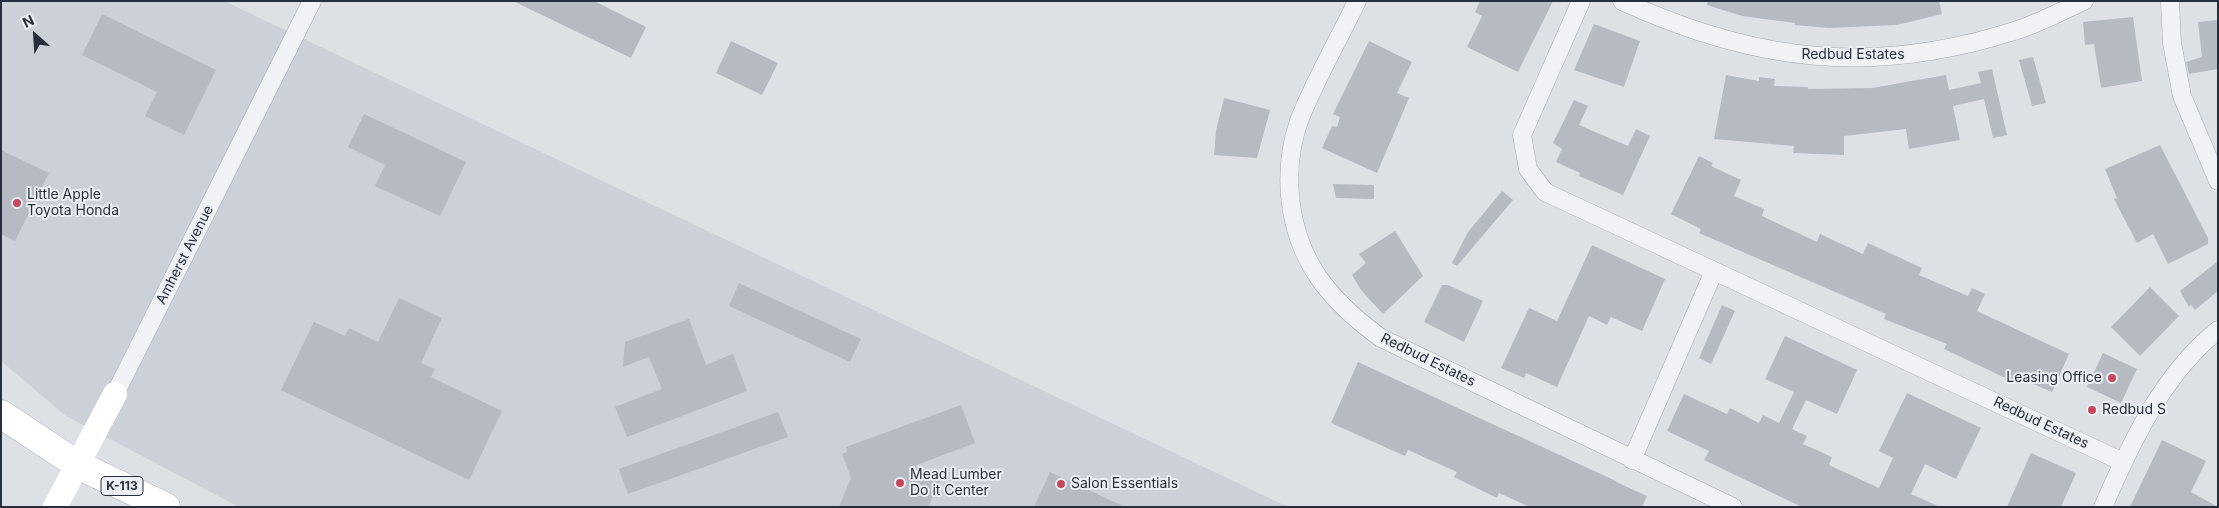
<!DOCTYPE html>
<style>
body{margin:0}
#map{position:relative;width:2219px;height:508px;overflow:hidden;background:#dde1e6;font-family:Inter,sans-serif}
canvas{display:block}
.frame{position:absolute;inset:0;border:2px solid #282f3c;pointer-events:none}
.north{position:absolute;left:10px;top:10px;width:50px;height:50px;-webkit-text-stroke:4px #ecf0f4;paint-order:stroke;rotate:334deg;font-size:14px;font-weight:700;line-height:20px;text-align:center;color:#282f3c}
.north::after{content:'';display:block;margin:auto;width:18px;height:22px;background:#282f3c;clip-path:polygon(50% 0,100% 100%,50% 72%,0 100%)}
</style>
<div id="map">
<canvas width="2219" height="508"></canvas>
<div class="frame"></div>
<div class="north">N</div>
</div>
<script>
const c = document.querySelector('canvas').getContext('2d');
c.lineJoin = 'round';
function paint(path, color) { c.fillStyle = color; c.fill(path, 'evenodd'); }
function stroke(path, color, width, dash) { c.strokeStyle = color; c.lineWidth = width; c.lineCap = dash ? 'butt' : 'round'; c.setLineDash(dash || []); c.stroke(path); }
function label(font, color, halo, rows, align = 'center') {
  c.font = font + ' Inter,sans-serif'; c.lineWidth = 4; c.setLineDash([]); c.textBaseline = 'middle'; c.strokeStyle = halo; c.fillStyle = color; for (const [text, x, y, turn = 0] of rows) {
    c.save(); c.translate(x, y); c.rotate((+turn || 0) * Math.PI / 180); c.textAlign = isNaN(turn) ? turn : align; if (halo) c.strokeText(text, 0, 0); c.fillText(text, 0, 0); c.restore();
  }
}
const built = new Path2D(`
 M1 1H224L1288 507H239L66 416 1 361Z`);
const building = new Path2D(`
 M513 1H594L646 27 631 58Z
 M1480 1H1553L1518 72 1467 47 1482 16 1475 12Z
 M1708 1H1939L1942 14 1897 25 1828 28 1795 25V23L1742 16 1707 5Z
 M102 14 216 70 184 135 145 116 157 92 82 55Z
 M2133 17 2142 81 2101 88 2094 44 2085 45 2083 22Z
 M2218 20V69L2189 74 2186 62 2202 57 2198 22Z
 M1594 24 1640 41 1624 87 1574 70Z
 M731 41 778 63 762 95 716 73Z
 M1369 41 1412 62 1397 93 1409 98 1377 173 1322 148 1332 126 1337 127 1340 117 1333 114Z
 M2033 57 2046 103 2032 106 2019 60Z
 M1992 69 2007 135 1993 138 1984 99 1953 106 1960 140 1909 149 1906 129 1844 136V155L1793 153 1794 146 1714 139 1726 75 1759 81V77L1775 79 1774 86 1808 87V89L1872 88 1946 75 1949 90 1981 83 1978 72Z
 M1224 98 1270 110 1257 158 1214 155 1216 131Z
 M1574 100 1588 106 1579 125 1628 146 1636 129 1650 136 1623 195 1579 176 1580 173 1556 162 1562 149 1553 143Z
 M364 114 466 162 440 216 375 186 385 165 348 147Z
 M2160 145 2208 238V244L2168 264 2153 234 2137 243 2114 199 2117 198 2105 169Z
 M1 150 49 173 15 241 1 234Z
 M1699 156 1713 163 1711 166 1741 180 1734 196 1764 209 1762 216 1817 242 1820 234 1863 254 1868 243 1922 268 1919 275 1968 296 1972 288 1985 294 1977 311 2069 354 2052 392 2019 378 2016 383 1944 349 1947 344 1884 319 1886 314 1699 233 1701 229 1671 214Z
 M1333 184 1374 185V199L1336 198Z
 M1502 191 1513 200 1457 266 1452 263 1468 232Z
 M1395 231 1423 276 1383 314 1361 290 1352 275 1366 263 1359 254Z
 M1592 245 1665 279 1642 331 1611 317 1607 325 1589 316 1557 387 1526 373 1524 378 1501 368 1529 308 1557 321Z
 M2218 261V291L2195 310 2191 305 2189 307 2180 291Z
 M739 283 861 339 850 362 729 306Z
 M1442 285H1448L1483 301 1464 342 1424 322Z
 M2150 287 2179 316 2140 356 2111 327Z
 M399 298 442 318 421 363 435 369 431 377 502 411 469 480 281 390 314 322 345 336 349 328 378 342Z
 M1722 305 1735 311 1711 364 1699 358Z
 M689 319 706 365 733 354 747 391 627 437 615 407 662 389 649 357 623 367 625 342Z
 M1785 336 1857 370 1837 414 1806 400 1792 429 1807 436 1803 444 1832 457 1829 465 1879 488 1893 458 1879 451 1907 393 1981 428 1956 479 1925 464 1911 494 1940 507H1802L1704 460 1709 451 1667 431 1684 394 1727 414 1730 408 1759 423 1763 415 1779 423 1794 392 1765 379Z
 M2103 353 2137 369 2121 403 2087 387Z
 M1358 362 1616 481V482L1647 496 1642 507H1530L1499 493 1497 498 1454 477 1457 472 1408 450 1405 456 1331 423Z
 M961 405 975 443 914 466 942 477 928 507H839L851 478 842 454 847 452 846 447Z
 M778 412 788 437 628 494 619 469Z
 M2162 440 2206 461 2191 492 2218 507H2130Z
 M2031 453 2076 473 2061 507H2007Z
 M1050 472 1125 507H1034Z`);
const street = new Path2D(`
 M1357 1C1338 41 1315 80 1299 121 1290 146 1288 171 1290 196 1296 261 1330 301 1381 338L1733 507
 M1581 1 1522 135 1528 169 1545 192 2123 462
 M1622 1C1755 62 1873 76 2014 31 2038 24 2061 11 2084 1
 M2170 1 2172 43 2182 96 2218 181
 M115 394 312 1
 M1632 460 1714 271
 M2103 507C2131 443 2162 375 2218 330`);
const secondary = new Path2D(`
 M55 507 115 394`);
const primary = new Path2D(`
 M1 414 78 465 166 507`);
const markers = [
 [17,203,5,"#c5485d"],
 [2112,378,5,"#c5485d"],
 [2092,410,5,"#c5485d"],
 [900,483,5,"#c5485d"],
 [1061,484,5,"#c5485d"]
];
const shields = [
 [122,486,42]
];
const shieldNames = [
 ["K-113",122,486]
];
const streetNames = [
 ["Redbud Estates",1853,55],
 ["Amherst Avenue",185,255,-63],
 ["Redbud Estates",1428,360,26],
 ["Redbud Estates",2041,423,25]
];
const poiNames = [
 ["Little Apple",27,195],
 ["Toyota Honda",27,211],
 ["Leasing Office",2102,378,"right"],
 ["Redbud S",2102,410],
 ["Mead Lumber",910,475],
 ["Do it Center",910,491],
 ["Salon Essentials",1071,484]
];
paint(built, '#ccd0d8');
paint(building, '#b5bac3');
stroke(street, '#a3a8b0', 19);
stroke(primary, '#9da6b1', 29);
stroke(street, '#f0f2f5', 18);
stroke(secondary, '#fff', 24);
stroke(primary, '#fff', 28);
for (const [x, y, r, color] of markers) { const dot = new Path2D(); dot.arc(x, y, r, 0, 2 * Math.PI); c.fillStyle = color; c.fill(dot); stroke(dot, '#ecf0f4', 2); }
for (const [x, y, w] of shields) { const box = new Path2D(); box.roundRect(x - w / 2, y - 9.5, w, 19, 4); c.fillStyle = '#ecf0f4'; c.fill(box); stroke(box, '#282f3c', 1); }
label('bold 12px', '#282f3c', null, shieldNames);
label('14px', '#282f3c', '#ecf0f4', streetNames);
label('14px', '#282f3c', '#ecf0f4', poiNames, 'left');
</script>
